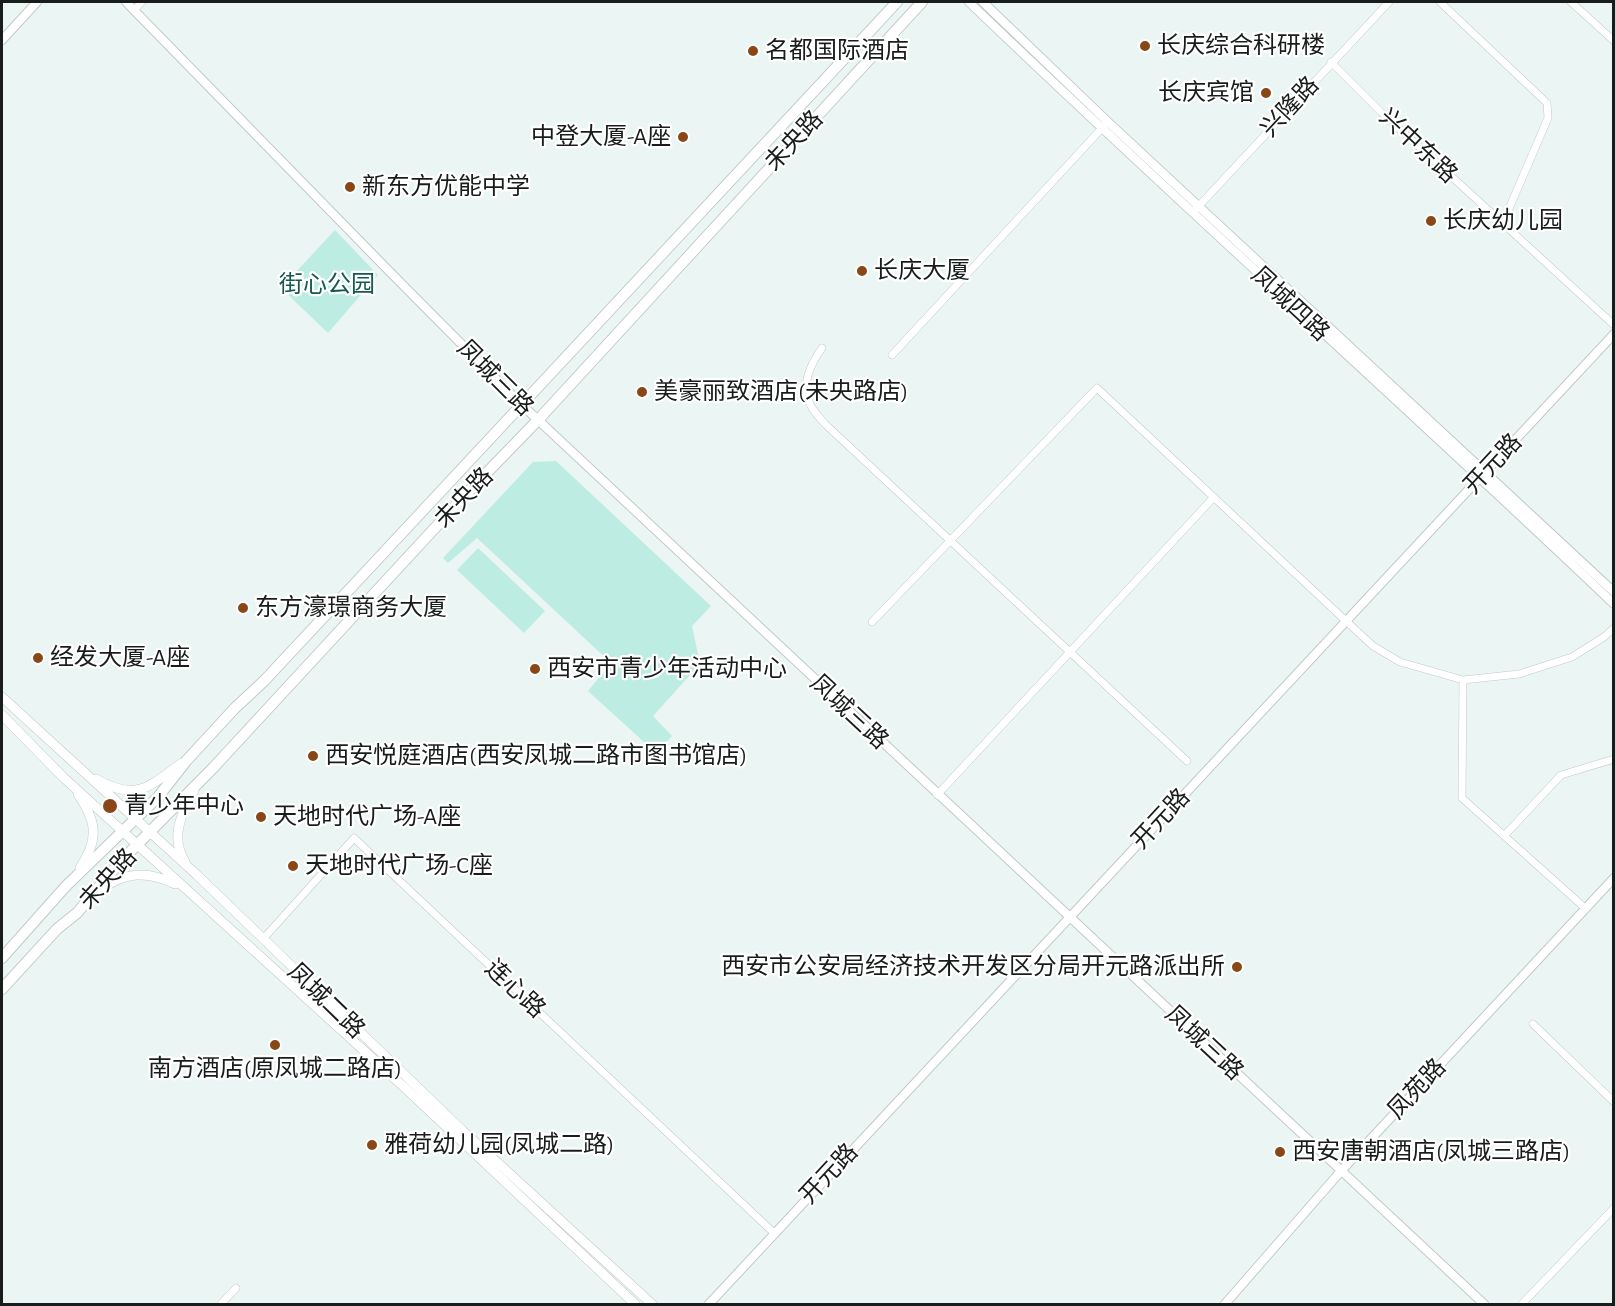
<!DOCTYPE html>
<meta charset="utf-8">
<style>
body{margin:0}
#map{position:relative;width:1615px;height:1306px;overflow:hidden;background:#ebf5f3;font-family:"Alegreya Sans",sans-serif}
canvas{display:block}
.frame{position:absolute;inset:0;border:3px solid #181c1b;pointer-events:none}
</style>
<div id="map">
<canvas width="1615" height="1306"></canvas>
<div class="frame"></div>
</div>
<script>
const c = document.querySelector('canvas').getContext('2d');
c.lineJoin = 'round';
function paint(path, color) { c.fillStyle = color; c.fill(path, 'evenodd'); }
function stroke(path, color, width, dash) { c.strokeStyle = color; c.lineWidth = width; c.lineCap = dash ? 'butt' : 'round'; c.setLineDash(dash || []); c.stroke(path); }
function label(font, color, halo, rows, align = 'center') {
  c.font = font + ' "Alegreya Sans","Noto Sans SC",sans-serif'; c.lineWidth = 4.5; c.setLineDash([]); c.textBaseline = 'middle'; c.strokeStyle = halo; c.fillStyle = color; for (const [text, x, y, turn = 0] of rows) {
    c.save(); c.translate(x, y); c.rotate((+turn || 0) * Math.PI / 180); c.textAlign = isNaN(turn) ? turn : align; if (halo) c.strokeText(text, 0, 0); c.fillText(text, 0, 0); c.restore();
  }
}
const green = new Path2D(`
 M335 230 378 275 328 333 281 288Z
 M556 461 711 606 692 626 700 664 653 716 672 736 656 753 588 691 611 663 477 538 448 563 443 558 533 462Z
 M478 548 545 611 524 633 457 570Z`);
const minor = new Path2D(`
 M1440 2 1547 103 1548 118 1502 225
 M1571 2 1614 41
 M134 10 142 2
 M1331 62 1381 112 1614 325
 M1196 209 1389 2
 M822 348C810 365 801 384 810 404 813 411 820 418 825 424L1187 761
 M892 355 1104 126
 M872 622 1097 388 1346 621 1373 646 1400 662 1463 680 1519 674 1572 657 1604 637 1614 628
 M1463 680 1462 798 1585 908
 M937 795 1214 497
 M1504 836 1561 775 1614 759
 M264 938 354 838 774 1233
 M1533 1024 1614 1102
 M221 1304 236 1288
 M1522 1304 1614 1208`);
const tertiary = new Path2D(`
 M126 2 389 271 522 405 1484 1304
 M969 2C1181 206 1401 401 1614 604
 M983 2 1108 122 1614 592
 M2 40 37 2
 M709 1304 1614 334
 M1225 1304 1341 1171 1614 878`);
const secondary = new Path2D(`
 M2 697 197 875 463 1131 652 1304
 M2 715 64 778 404 1087 635 1304
 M96 779C137 802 148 787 182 763
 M78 794C97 822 99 839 80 868
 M185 862C170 838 181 813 194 791
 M98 891C124 872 147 870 175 884`);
const primary = new Path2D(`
 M2 958 66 886 158 797 187 760 235 708 264 681 897 2
 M2 989 57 929 77 913 120 862 213 768 470 490 538 420 922 2`);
const markers = [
 [1145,46,6,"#894717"],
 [753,51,6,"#894717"],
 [1266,93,6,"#894717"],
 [683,137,6,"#894717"],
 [350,187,6,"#894717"],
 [1431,221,6,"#894717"],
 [862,271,6,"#894717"],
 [642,392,6,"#894717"],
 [243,608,6,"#894717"],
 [38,658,6,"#894717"],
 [535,669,6,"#894717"],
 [313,756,6,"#894717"],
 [110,806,8,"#894717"],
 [261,817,6,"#894717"],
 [293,866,6,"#894717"],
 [1237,967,6,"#894717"],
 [275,1045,6,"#894717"],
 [372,1145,6,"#894717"],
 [1280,1152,6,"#894717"]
];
const poiNames = [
 ["长庆综合科研楼",1157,46],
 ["名都国际酒店",765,51],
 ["长庆宾馆",1254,93,"right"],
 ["中登大厦-A座",671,137,"right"],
 ["新东方优能中学",362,187],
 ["长庆幼儿园",1443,221],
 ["长庆大厦",874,271],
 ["美豪丽致酒店(未央路店)",654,392],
 ["东方濠璟商务大厦",255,608],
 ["经发大厦-A座",50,658],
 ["西安市青少年活动中心",547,669],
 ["西安悦庭酒店(西安凤城二路市图书馆店)",325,756],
 ["青少年中心",124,806],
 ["天地时代广场-A座",273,817],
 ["天地时代广场-C座",305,866],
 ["西安市公安局经济技术开发区分局开元路派出所",1225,967,"right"],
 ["南方酒店(原凤城二路店)",275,1069,"center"],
 ["雅荷幼儿园(凤城二路)",384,1145],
 ["西安唐朝酒店(凤城三路店)",1292,1152]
];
const streetNames = [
 ["兴隆路",1290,107,-47],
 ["未央路",794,141,-47],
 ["兴中东路",1418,146,43],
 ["凤城四路",1290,304,43],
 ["凤城三路",495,378,45],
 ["开元路",1493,464,-47],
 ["未央路",464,498,-46],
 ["凤城三路",849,712,43],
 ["开元路",1161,819,-47],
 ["未央路",108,879,-48],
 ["连心路",515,989,43],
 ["凤城二路",326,1001,44],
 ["凤城三路",1204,1043,43],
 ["凤苑路",1417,1089,-47],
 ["开元路",829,1174,-47]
];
const parkNames = [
 ["街心公园",327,285]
];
paint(green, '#bdece2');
stroke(minor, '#c1cac8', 8);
stroke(tertiary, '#c1cac8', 10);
stroke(secondary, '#c1cac8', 10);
stroke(primary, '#c1cac8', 12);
stroke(minor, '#fff', 7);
stroke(tertiary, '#fff', 8);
stroke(secondary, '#fff', 9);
stroke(primary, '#fff', 10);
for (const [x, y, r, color] of markers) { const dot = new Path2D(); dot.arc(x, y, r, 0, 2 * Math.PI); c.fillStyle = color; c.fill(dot); stroke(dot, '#fff', 2); }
label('24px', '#181c1b', '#fff', poiNames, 'left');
label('24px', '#181c1b', '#fff', streetNames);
label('24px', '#15584e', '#fff', parkNames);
</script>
